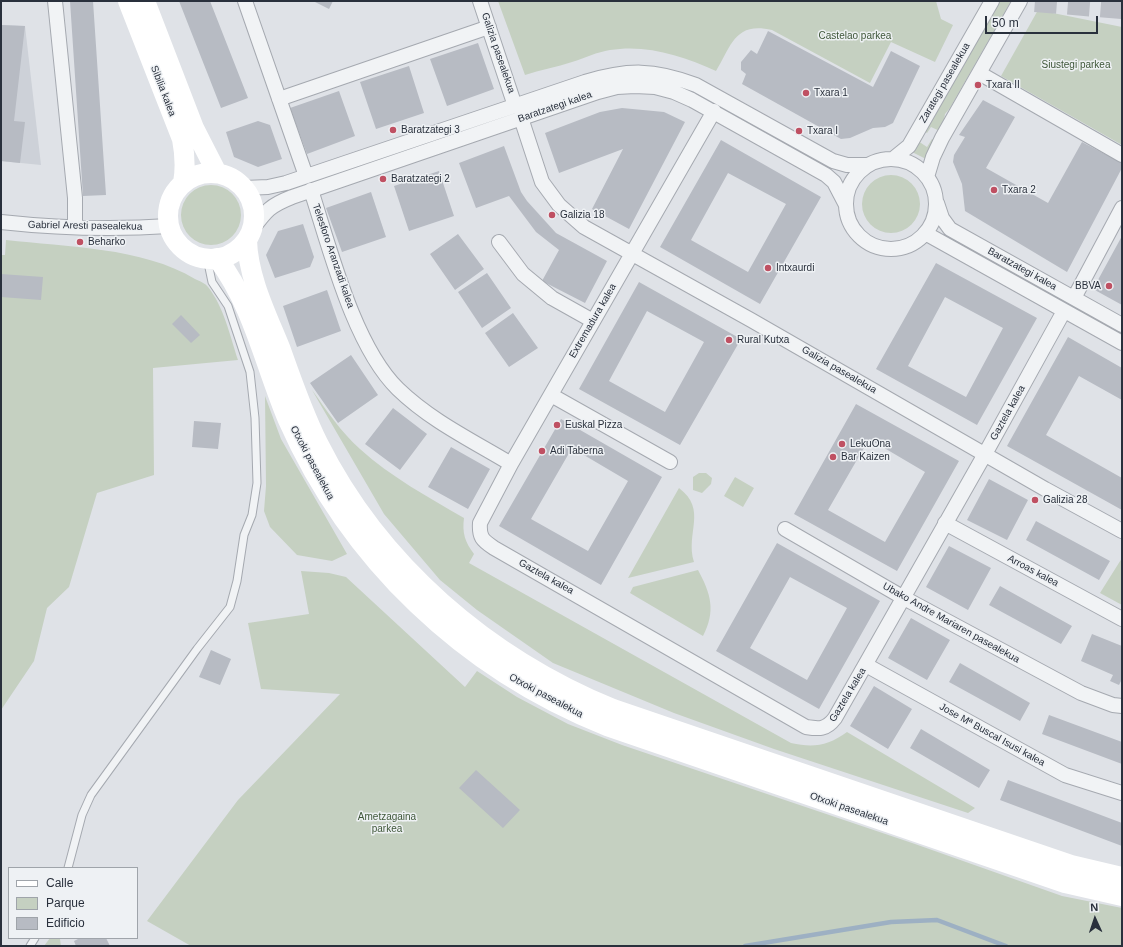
<!DOCTYPE html>
<meta charset="utf-8">
<style>
body{margin:0}
#map{position:relative;width:1123px;height:947px;overflow:hidden;background:#dfe2e7;font-family:Helvetica,sans-serif}
canvas{display:block}
.frame{position:absolute;inset:0;border:2px solid #29303c;pointer-events:none}
.legend{position:absolute;left:8px;top:867px;width:130px;height:72px;box-sizing:border-box;background:#eef1f4;border:1px solid #9fa4aa;margin:0;padding:5px 7px;list-style:none;font-size:12px;color:#29303c}
.legend li{display:flex;align-items:center;gap:8px;height:20px}
.legend b{width:20px;border:1px solid #9fa4aa}
.north{position:absolute;left:1075px;top:899px;width:40px;height:40px;-webkit-text-stroke:3px #eef1f4;paint-order:stroke;rotate:357deg;font-size:11px;font-weight:700;line-height:16px;text-align:center;color:#29303c}
.north::after{content:'';display:block;margin:auto;width:14px;height:18px;background:#29303c;clip-path:polygon(50% 0,100% 100%,50% 72%,0 100%)}
.scale{position:absolute;left:985px;top:16px;width:113px;height:18px;box-sizing:border-box;border:2px solid #29303c;border-top:0;padding-left:5px;font-size:12px;line-height:14px;white-space:nowrap;color:#29303c;-webkit-text-stroke:3px #eef1f4;paint-order:stroke}
</style>
<div id="map">
<canvas width="1123" height="947"></canvas>
<div class="frame"></div>
<ul class="legend">
<li><b style="height:5px;background:#fff"></b>Calle</li>
<li><b style="height:11px;background:#c5d0c1"></b>Parque</li>
<li><b style="height:11px;background:#b7bbc3"></b>Edificio</li>
</ul>
<div class="north">N</div>
<div class="scale">50 m</div>
</div>
<script>
const c = document.querySelector('canvas').getContext('2d');
c.lineJoin = 'round';
function paint(path, color) { c.fillStyle = color; c.fill(path, 'evenodd'); }
function stroke(path, color, width, dash) { c.strokeStyle = color; c.lineWidth = width; c.lineCap = dash ? 'butt' : 'round'; c.setLineDash(dash || []); c.stroke(path); }
function label(font, color, halo, rows, align = 'center') {
  c.font = font + ' Helvetica,sans-serif'; c.lineWidth = 3; c.setLineDash([]); c.textBaseline = 'middle'; c.strokeStyle = halo; c.fillStyle = color; for (const [text, x, y, turn = 0] of rows) {
    c.save(); c.translate(x, y); c.rotate((+turn || 0) * Math.PI / 180); c.textAlign = isNaN(turn) ? turn : align; if (halo) c.strokeText(text, 0, 0); c.fillText(text, 0, 0); c.restore();
  }
}
const built = new Path2D(`
 M1 25 25 26 41 165 1 161Z`);
const green = new Path2D(`
 M498 1H936L941 19 953 25 935 62 891 42 870 83 772 30C735 21 731 46 716 71 683 56 647 44 610 50 597 52 585 58 572 62 557 67 540 70 525 75Z
 M999 1H1011L950 108 945 114 942 132 931 127 927 133 924 131Z
 M1038 10 1122 27V145L1001 76Z
 M932 139 937 141 926 159 912 152 918 141 927 147Z
 M862 204a29 29 0 1 1 58 0a29 29 0 1 1-58 0Z
 M181 215a30 30 0 1 1 60 0a30 30 0 1 1-60 0Z
 M6 240C66 247 142 247 195 279 199 281 205 283 208 287 224 307 230 336 238 360L153 368 154 475 97 493 69 587 47 608 34 661 1 710V255H5Z
 M312 390C327 411 341 432 360 449 391 477 428 497 464 518 462 533 465 542 474 554L469 563 791 743C813 748 828 746 847 732L975 808 968 813 774 749 674 713 553 663 477 610 440 580 384 514Z
 M265 396 281 439 347 554 332 561 297 555 270 527 264 511 266 486Z
 M699 473H706L712 478 711 484 702 493 693 490V477Z
 M735 477 754 488 743 507 724 496Z
 M679 488C708 510 685 533 694 562L628 578Z
 M1122 558V605L1100 593Z
 M698 570C711 594 716 611 703 636L630 593 633 587Z
 M301 571 329 573 346 577 465 687 477 671 517 697 568 724 622 745 915 844 1062 896 1122 908V946H191L147 921 238 800 340 694 261 689 248 623 309 614Z
 M50 938 60 939 61 946H44Z`);
const stream = new Path2D(`
 M745 946 891 922 937 920 1006 946`);
const building = new Path2D(`
 M70 1H93L106 195 83 196Z
 M179 1H210L248 98 221 108Z
 M313 1H333L329 9Z
 M1 25 25 26 14 121 25 122 20 163 1 161Z
 M768 31 873 87 891 51 920 66 893 123 885 127 873 128 850 138 841 139 742 84 746 74 741 70V62L751 50 757 54Z
 M478 43 494 89 447 106 430 59Z
 M409 66 424 113 376 129 360 82Z
 M339 91 355 136 307 154 290 108Z
 M983 100 1015 117 986 168 1048 203 1082 142 1122 163V168L1067 272 965 211 962 184 953 162 954 155 965 137 959 135Z
 M622 108 664 112 685 122 629 229 592 209 623 149 559 173 545 133 600 112Z
 M258 121 270 125 282 159 258 167 234 157 226 132Z
 M721 140 821 197 760 304 660 247ZM728 173 786 204 748 272 691 240Z
 M504 146 521 192 527 201 556 233 607 261 585 303 542 281 559 250 536 232 509 196 476 208 459 163Z
 M439 171 454 216 409 231 394 186Z
 M371 192 386 237 342 252 326 208Z
 M303 224 314 257 310 267 275 278 266 255 278 231Z
 M458 234 484 269 455 290 430 254Z
 M1122 236V305L1093 289Z
 M936 263 1037 318 977 425 876 369ZM945 297 1003 328 966 397 908 366Z
 M487 273 511 308 482 328 458 292Z
 M1 274 43 277 41 300 1 297Z
 M639 282 741 339 680 445 579 389ZM647 311 704 342 665 412 609 381Z
 M327 290 341 331 297 347 283 306Z
 M513 313 538 348 509 367 485 333Z
 M181 315 200 335 191 343 172 324Z
 M1068 337 1122 368V400L1079 376 1046 435 1122 478V510L1007 446Z
 M351 355 378 395 338 423 310 383Z
 M856 404 959 461 897 571 794 514ZM869 439 925 472 885 542 828 510Z
 M393 408 427 434 400 470 365 444Z
 M561 419 662 477 601 585 499 526ZM572 448 628 481 588 551 531 519Z
 M194 421 221 423 218 449 192 447Z
 M451 447 490 469 468 509 428 487Z
 M989 479 1028 500 1007 540 967 520Z
 M1036 521 1110 561 1099 580 1026 540Z
 M777 543 880 601 819 709 716 651ZM790 577 847 608 807 680 750 648Z
 M949 546 991 568 968 610 926 587Z
 M1000 586 1072 626 1061 644 989 605Z
 M911 618 950 640 927 680 888 658Z
 M1092 634 1122 646V679L1119 685 1110 681 1113 675 1081 661Z
 M211 650 231 659 220 685 199 677Z
 M960 663 1030 703 1020 721 949 682Z
 M874 686 912 709 888 749 850 726Z
 M1049 715 1122 742V764L1042 734Z
 M921 729 990 770 979 788 910 748Z
 M476 770 520 810 503 828 459 788Z
 M1008 780 1122 823V846L1000 800Z
 M80 938H106L110 946H76L74 941Z`);
const highwayTunnel = new Path2D(`
 M1035 1 1122 8`);
const lane = new Path2D(`
 M68 868 82 815 91 795 197 649 230 607 237 581 244 535 252 515 257 483 255 418 250 372 228 306 212 282 207 258
 M30 946 35 938`);
const street = new Path2D(`
 M55 1 75 198V227
 M245 1 306 176
 M480 1 515 106
 M979 73 1122 155
 M279 99 489 27
 M714 111 511 464 480 523C479 537 482 540 494 548L806 727C819 729 826 730 835 718L985 454 1064 311
 M521 118 542 182 559 205 584 227 751 320 1045 489 1122 531
 M893 159 909 146 992 1
 M846 204a45 45 0 1 1 90 0a45 45 0 1 1-90 0Z
 M927 177 933 157 942 138 1020 1
 M244 188 268 187 286 183 585 82C628 69 654 69 696 85L833 161 847 165H868
 M311 190C330 249 354 346 398 389 431 421 473 441 511 464
 M937 203 942 218 950 229 1122 325
 M1 222C56 228 113 230 169 226
 M251 231C266 211 269 206 292 197L598 92 617 87 635 86 655 87 674 92 692 100 826 175 834 182 846 205
 M925 233 1122 343
 M499 242 523 274 552 298 593 321
 M1074 298 1122 208
 M551 395 670 462
 M945 523 1122 619
 M785 529 904 598 1081 693 1113 705 1122 706
 M866 665 1065 775 1122 793`);
const secondary = new Path2D(`
 M128 1 182 139C185 155 186 167 183 183
 M145 1 194 128 217 173
 M168 216a43 43 0 1 1 86 0a43 43 0 1 1-86 0Z
 M247 240C248 278 267 315 281 350 292 381 303 413 318 443 379 565 488 658 613 709L1071 865 1122 877
 M217 258C253 305 265 366 288 420 350 560 464 669 607 726L1065 883 1122 896`);
const markers = [
 [978,85,4,"#bf5062"],
 [806,93,4,"#bf5062"],
 [393,130,4,"#bf5062"],
 [799,131,4,"#bf5062"],
 [383,179,4,"#bf5062"],
 [994,190,4,"#bf5062"],
 [552,215,4,"#bf5062"],
 [80,242,4,"#bf5062"],
 [768,268,4,"#bf5062"],
 [1109,286,4,"#bf5062"],
 [729,340,4,"#bf5062"],
 [557,425,4,"#bf5062"],
 [842,444,4,"#bf5062"],
 [542,451,4,"#bf5062"],
 [833,457,4,"#bf5062"],
 [1035,500,4,"#bf5062"]
];
const parkNames = [
 ["Castelao parkea",855,36],
 ["Siustegi parkea",1076,65],
 ["Ametzagaina",387,817],
 ["parkea",387,829]
];
const streetNames = [
 ["Galizia pasealekua",498,53,71],
 ["Zarategi pasealekua",945,83,-60],
 ["Sibilia kalea",163,91,69],
 ["Baratzategi kalea",555,107,-19],
 ["Gabriel Aresti pasealekua",85,226,1],
 ["Telesforo Aranzadi kalea",333,256,71],
 ["Baratzategi kalea",1022,269,29],
 ["Extremadura kalea",593,321,-60],
 ["Galizia pasealekua",839,370,30],
 ["Gaztela kalea",1008,413,-61],
 ["Otxoki pasealekua",312,463,62],
 ["Arroas kalea",1033,571,28],
 ["Gaztela kalea",546,577,29],
 ["Ubako Andre Mariaren pasealekua",951,623,29],
 ["Gaztela kalea",848,695,-59],
 ["Otxoki pasealekua",546,696,28],
 ["Jose Mª Buscal Isusi kalea",992,735,29],
 ["Otxoki pasealekua",849,809,19]
];
const poiNames = [
 ["Txara II",986,85],
 ["Txara 1",814,93],
 ["Baratzategi 3",401,130],
 ["Txara I",807,131],
 ["Baratzategi 2",391,179],
 ["Txara 2",1002,190],
 ["Galizia 18",560,215],
 ["Beharko",88,242],
 ["Intxaurdi",776,268],
 ["BBVA",1101,286,"right"],
 ["Rural Kutxa",737,340],
 ["Euskal Pizza",565,425],
 ["LekuOna",850,444],
 ["Adi Taberna",550,451],
 ["Bar Kaizen",841,457],
 ["Galizia 28",1043,500]
];
paint(built, '#cdd1d8');
paint(green, '#c5d0c1');
stroke(stream, '#9db0c3', 4.5);
paint(building, '#b7bbc3');
stroke(highwayTunnel, '#bbbec5', 22, [22, 11]);
stroke(lane, '#a5a9b0', 9);
stroke(street, '#a5a9b0', 16);
stroke(lane, '#f1f3f5', 7);
stroke(street, '#f1f3f5', 14);
stroke(secondary, '#fff', 20);
for (const [x, y, r, color] of markers) { const dot = new Path2D(); dot.arc(x, y, r, 0, 2 * Math.PI); c.fillStyle = color; c.fill(dot); stroke(dot, '#eef1f4', 1.5); }
label('10px', '#3e5638', '#eef1f4', parkNames);
label('10px', '#29303c', '#eef1f4', streetNames);
label('10px', '#29303c', '#eef1f4', poiNames, 'left');
</script>
